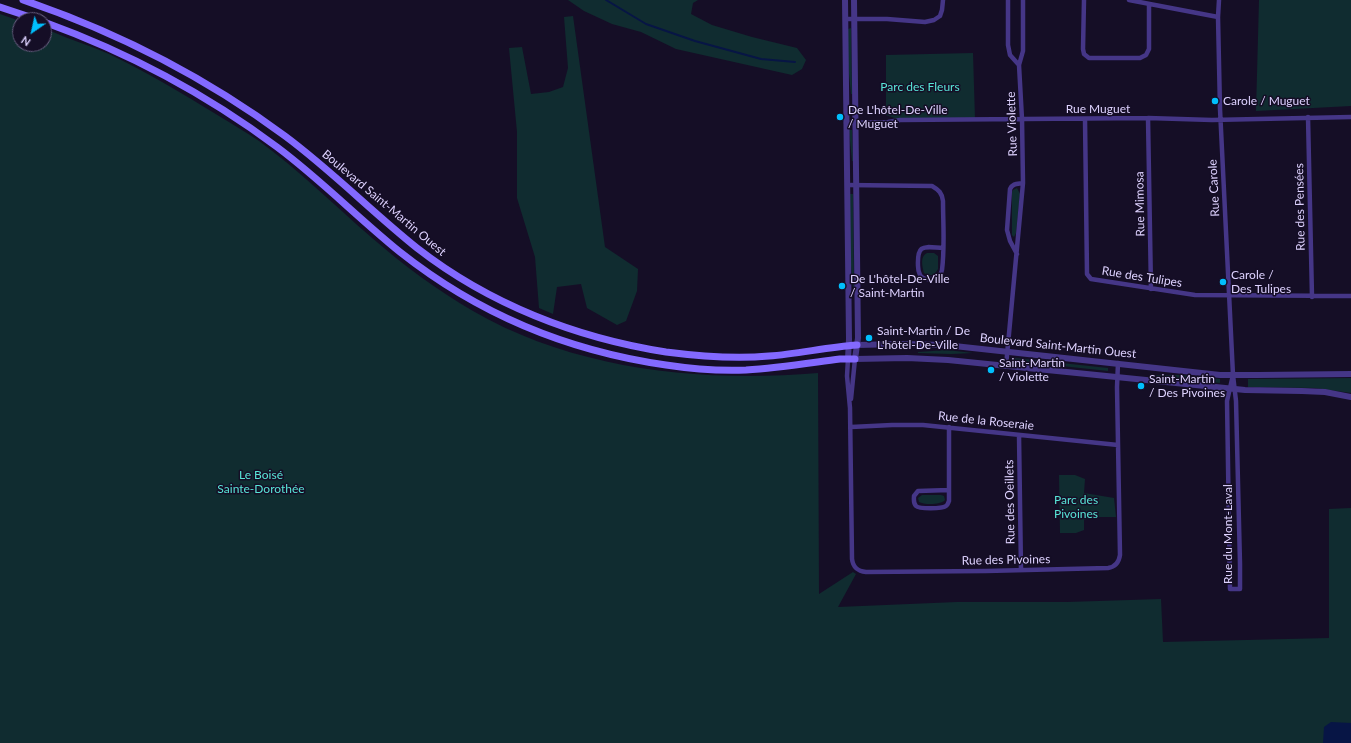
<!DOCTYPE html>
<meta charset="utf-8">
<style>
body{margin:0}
#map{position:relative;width:1351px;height:743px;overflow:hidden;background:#150e26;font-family:Lato,sans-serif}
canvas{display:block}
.north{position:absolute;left:12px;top:12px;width:40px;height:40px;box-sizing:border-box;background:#150e26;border:1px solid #655c7d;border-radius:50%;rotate:214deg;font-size:11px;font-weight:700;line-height:16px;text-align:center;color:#ded2ff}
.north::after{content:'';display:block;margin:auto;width:14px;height:18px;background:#00bffd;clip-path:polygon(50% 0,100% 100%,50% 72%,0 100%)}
</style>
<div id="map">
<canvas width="1351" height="743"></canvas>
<div class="north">N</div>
</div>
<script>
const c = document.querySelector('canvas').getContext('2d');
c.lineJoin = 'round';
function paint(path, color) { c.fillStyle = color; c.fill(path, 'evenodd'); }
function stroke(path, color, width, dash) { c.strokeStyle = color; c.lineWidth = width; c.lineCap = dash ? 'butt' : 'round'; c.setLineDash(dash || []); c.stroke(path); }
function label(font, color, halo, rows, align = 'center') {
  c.font = font + ' Lato,sans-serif'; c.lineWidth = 3; c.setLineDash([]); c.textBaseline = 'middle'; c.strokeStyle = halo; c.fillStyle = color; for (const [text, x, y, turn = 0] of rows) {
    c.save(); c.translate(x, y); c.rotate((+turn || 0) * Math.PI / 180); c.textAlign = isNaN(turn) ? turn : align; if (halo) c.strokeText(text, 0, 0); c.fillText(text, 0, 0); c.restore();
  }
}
const green = new Path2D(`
 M568 0H698L693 3 691 14 712 25 752 37 797 48 806 60 802 69 792 75 676 49 641 32 612 24 584 11Z
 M1259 0H1351V106L1256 111Z
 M0 14 20 21V44H44V29L53 32C71 40 91 46 109 54 147 72 183 94 219 116 232 124 246 132 259 141 299 170 334 205 371 237 403 265 437 290 473 311 575 370 702 383 818 373L819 594 853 572 856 574 838 607 957 602H1067L1161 599 1163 642 1329 638V509L1351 508V743H0Z
 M573 16 605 247 638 269 637 291 626 321 617 325 587 308 581 284 557 287 553 314 539 308 535 257 517 198V132L509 48 522 47 531 94 549 92 563 87 568 68 564 17Z
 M851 28 852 94H851L848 64V29Z
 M973 53 975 119 900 120 886 115V55Z
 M849 130H852L853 161H852Z
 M1017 188 1020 194 1016 233 1014 237 1012 235V192L1013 190Z
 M850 194H853L854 288H853L850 254Z
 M927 253H934L938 256V269L934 275H927L924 273C922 266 920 256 927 253Z
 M947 350 973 353 951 354 918 353V352Z
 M1015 358 1108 368V371L1015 361Z
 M1150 375H1181L1220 379V383Z
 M1351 378V393L1315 388 1248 387V379Z
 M1059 475H1075L1085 479 1084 493 1114 498 1116 517H1094L1084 520V530L1076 533H1060Z
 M922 495H941L944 496 945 500C941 505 924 505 919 502L918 498Z`);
const water = new Path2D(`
 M1331 722 1351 723V743H1323L1324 727Z`);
const stream = new Path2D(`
 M606 0 646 24 695 41 761 59 795 62`);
const minor = new Path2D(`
 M1008 0V45L1010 55 1019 65
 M1084 0 1083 49 1084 54 1089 58H1140L1146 55 1149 49V4
 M1129 0 1218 17
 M1219 0 1218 17 1220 109 1233 375 1236 401 1240 564V589H1230L1227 401 1233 375
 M845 19H887L925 22 934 20 940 16 942 10 943 0
 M1308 117 1312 297
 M1148 118 1151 289
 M1085 119 1087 274 1091 279 1195 295 1351 296
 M846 123 888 122 900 120 1148 118 1212 120 1351 117
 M847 185 932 186C939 190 942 193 943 201 943 223 945 247 942 270 941 278 926 283 920 275 919 273 918 268 918 266 917 243 924 247 943 248
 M1017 254 1010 241 1007 230 1010 189C1013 183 1017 184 1023 183
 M848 359 847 376 850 408 852 559C853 567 857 571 866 572L986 571 1108 568C1115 567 1119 562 1120 555L1117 387 1118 363
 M1006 366 1023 183 1022 119 1019 65 1023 51V0
 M851 399 855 359
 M851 427 892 425H923L1118 445
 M949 427V501C948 503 948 505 946 506 942 509 919 509 916 506 913 503 914 499 914 496L918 491 949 490
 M1019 435 1021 570`);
const tertiary = new Path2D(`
 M845 0 849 339 848 359
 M854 0 858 338 855 359 907 358 948 360 1245 390 1302 391 1325 392 1351 397
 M857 345 901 344 945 345 1220 375H1258L1351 374`);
const secondary = new Path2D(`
 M23 0C117 32 205 77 285 136 331 170 372 212 417 248 489 304 576 338 666 352 697 356 737 359 769 356 798 354 827 347 857 345
 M0 7 39 20
 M44 22C127 52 206 94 277 147 320 179 358 218 400 252 477 313 568 351 666 365 692 369 720 371 746 370 778 368 809 363 840 359H855`);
const markers = [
 [1215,101,4,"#00bffd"],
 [840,117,4,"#00bffd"],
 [1223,282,4,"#00bffd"],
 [842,286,4,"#00bffd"],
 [869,338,4,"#00bffd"],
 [991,370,4,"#00bffd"],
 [1141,386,4,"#00bffd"]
];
const parkNames = [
 ["Parc des Fleurs",920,87],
 ["Le Boisé",261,475],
 ["Sainte-Dorothée",261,489],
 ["Parc des",1076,500],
 ["Pivoines",1076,514]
];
const poiNames = [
 ["Carole / Muguet",1223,101],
 ["De L'hôtel-De-Ville",848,110],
 ["/ Muguet",848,124],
 ["Carole /",1231,275],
 ["Des Tulipes",1231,289],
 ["De L'hôtel-De-Ville",850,279],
 ["/ Saint-Martin",850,293],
 ["Saint-Martin / De",877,331],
 ["L'hôtel-De-Ville",877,345],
 ["Saint-Martin",999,363],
 ["/ Violette",999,377],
 ["Saint-Martin",1149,379],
 ["/ Des Pivoines",1149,393]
];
const streetNames = [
 ["Rue Muguet",1098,109],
 ["Rue Violette",1012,124,-92],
 ["Rue Carole",1214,188,-93],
 ["Boulevard Saint-Martin Ouest",384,203,40],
 ["Rue Mimosa",1140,204,-91],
 ["Rue des Pensées",1300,207,-91],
 ["Rue des Tulipes",1142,277,9],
 ["Boulevard Saint-Martin Ouest",1058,346,6],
 ["Rue de la Roseraie",986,421,6],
 ["Rue des Oeillets",1010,502,-91],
 ["Rue du Mont-Laval",1228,534,-90],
 ["Rue des Pivoines",1006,560,-1]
];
paint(green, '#102c30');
paint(water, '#071545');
stroke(stream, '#071545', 2);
stroke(minor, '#453687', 4.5);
stroke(tertiary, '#453687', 6);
stroke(secondary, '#8369ff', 7);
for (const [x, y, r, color] of markers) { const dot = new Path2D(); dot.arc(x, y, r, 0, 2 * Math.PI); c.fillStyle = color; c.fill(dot); stroke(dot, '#150e26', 1.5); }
label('12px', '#58e5d7', '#150e26', parkNames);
label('12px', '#ded2ff', '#150e26', poiNames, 'left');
label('12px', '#ded2ff', '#150e26', streetNames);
</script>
